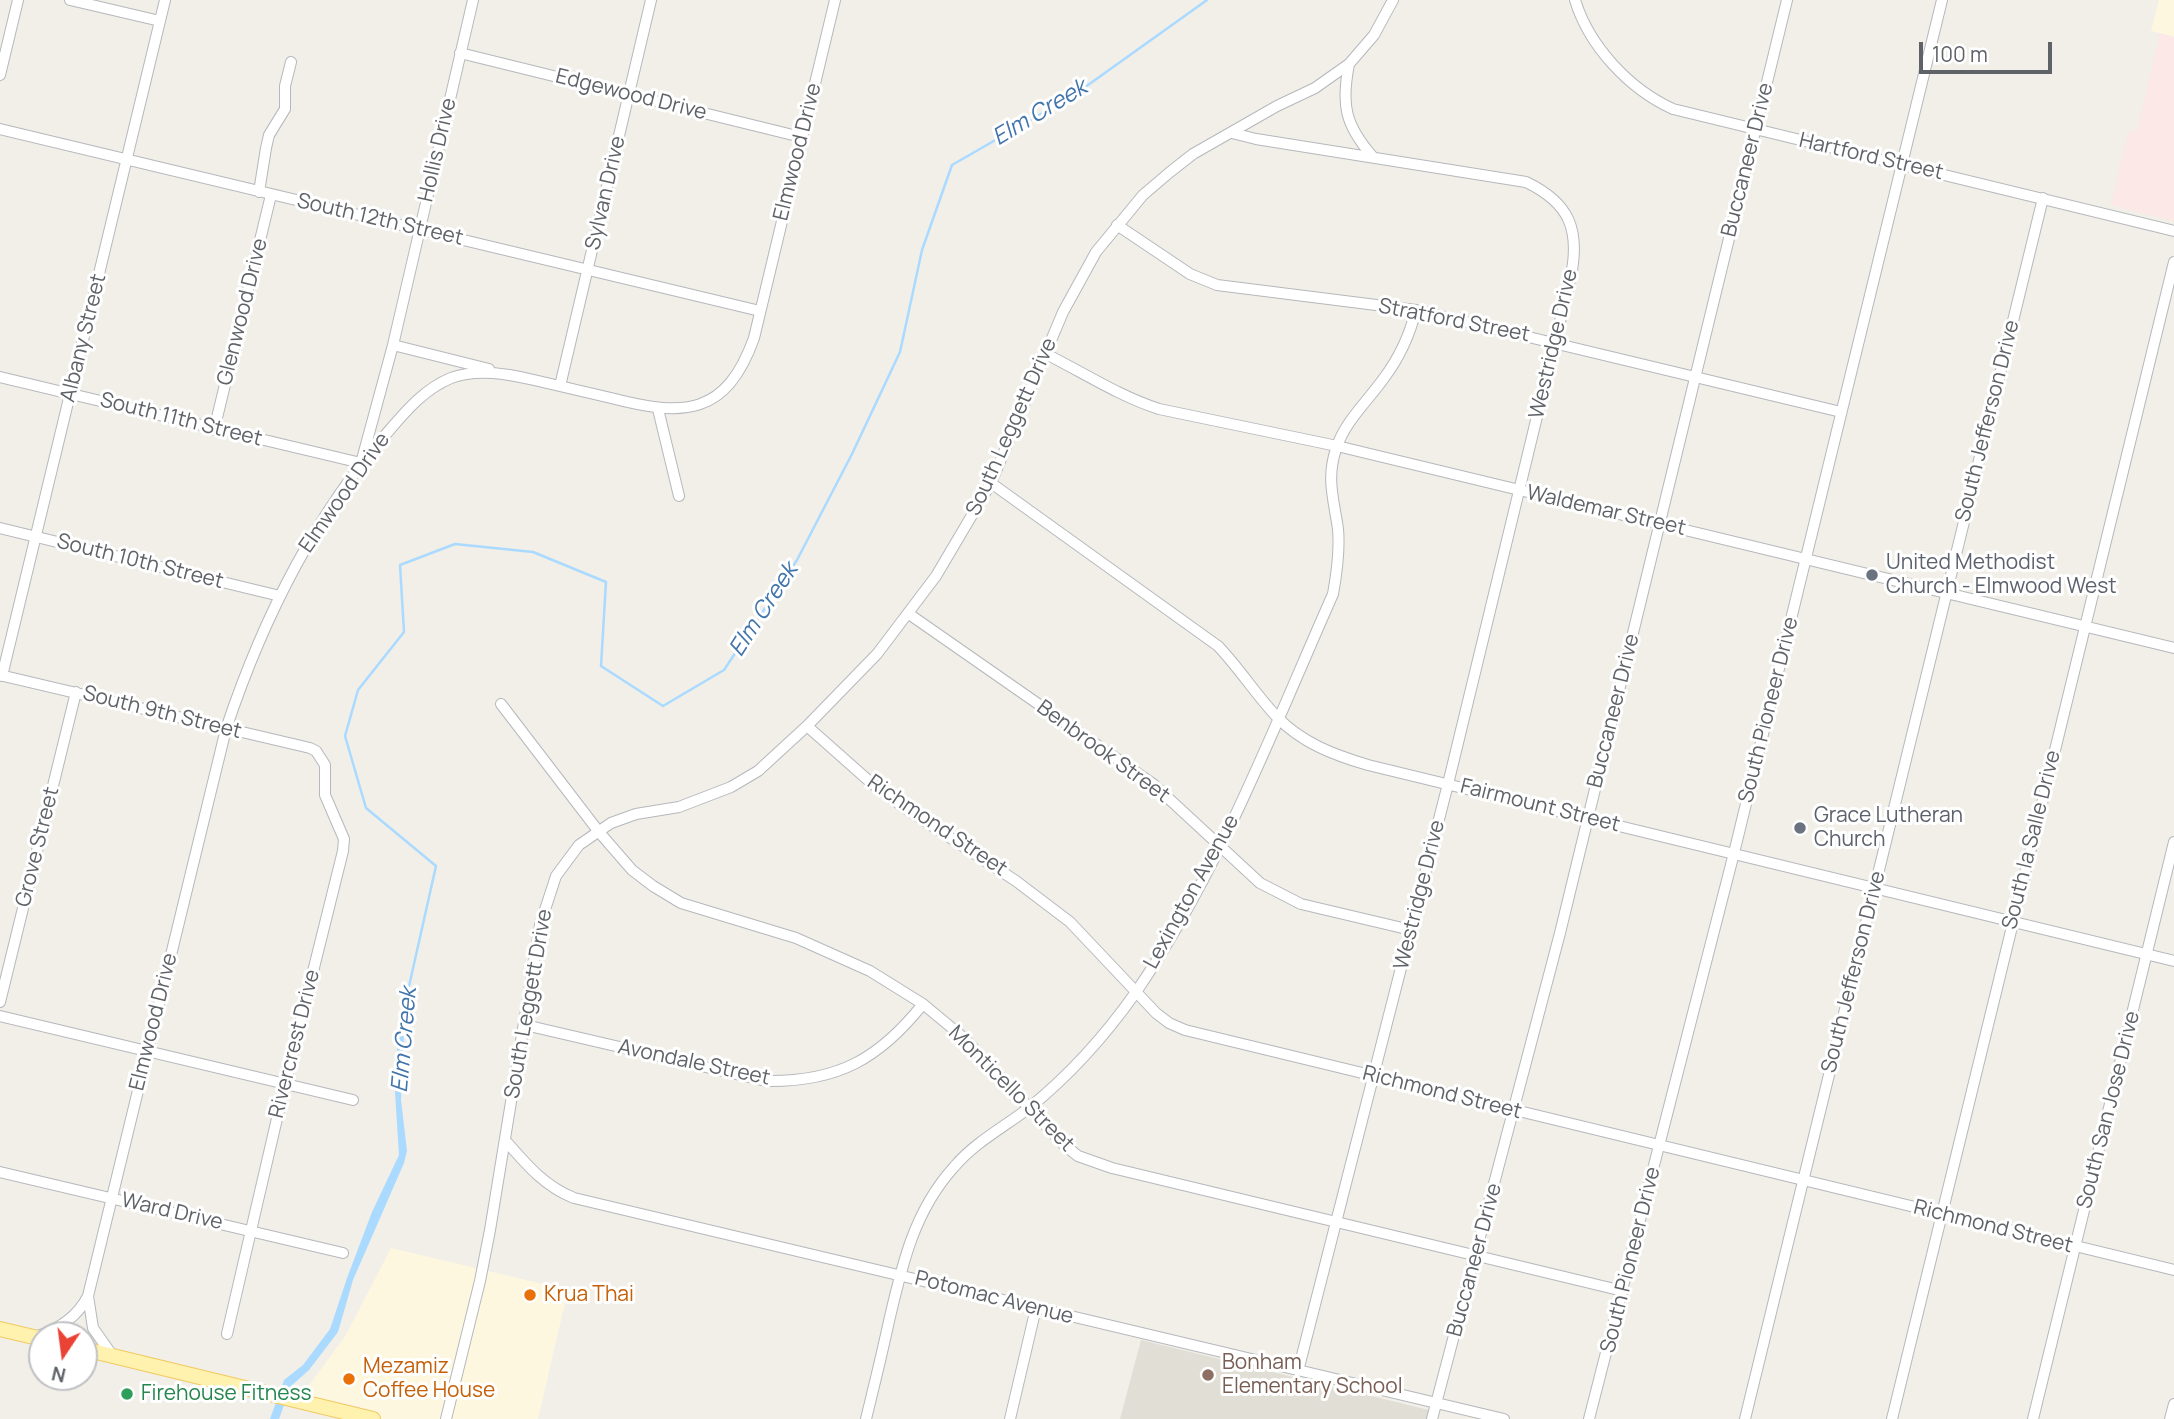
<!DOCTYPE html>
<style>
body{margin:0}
#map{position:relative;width:2174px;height:1419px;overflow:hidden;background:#f1efe8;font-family:Manrope,sans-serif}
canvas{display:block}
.north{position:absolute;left:28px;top:1321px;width:70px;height:70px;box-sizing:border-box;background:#fff;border:2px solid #bfc1c3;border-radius:50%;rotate:193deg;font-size:19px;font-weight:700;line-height:28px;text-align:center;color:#5f6368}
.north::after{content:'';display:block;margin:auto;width:24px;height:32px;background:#ea4335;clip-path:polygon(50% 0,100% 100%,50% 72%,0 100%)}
.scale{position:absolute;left:1919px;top:42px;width:133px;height:32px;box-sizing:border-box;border:4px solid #5f6368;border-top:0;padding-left:9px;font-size:21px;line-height:24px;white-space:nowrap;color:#5f6368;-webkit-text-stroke:5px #fff;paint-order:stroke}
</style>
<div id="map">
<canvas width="2174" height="1419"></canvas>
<div class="north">N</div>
<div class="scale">100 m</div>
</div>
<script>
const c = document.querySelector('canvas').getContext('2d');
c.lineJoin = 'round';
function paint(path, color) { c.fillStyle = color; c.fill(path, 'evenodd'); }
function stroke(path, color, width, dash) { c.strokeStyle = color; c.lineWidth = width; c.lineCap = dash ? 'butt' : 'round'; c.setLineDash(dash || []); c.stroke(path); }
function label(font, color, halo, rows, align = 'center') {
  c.font = font + ' Manrope,sans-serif'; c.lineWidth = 6; c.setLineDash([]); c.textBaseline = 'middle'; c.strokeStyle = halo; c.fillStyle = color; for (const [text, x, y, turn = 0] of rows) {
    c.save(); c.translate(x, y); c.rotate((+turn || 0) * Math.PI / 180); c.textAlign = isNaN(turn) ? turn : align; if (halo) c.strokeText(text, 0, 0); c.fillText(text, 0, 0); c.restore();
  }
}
const commercial = new Path2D(`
 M2159 0H2174V37L2151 31Z
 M391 1248 568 1290 538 1419H357L360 1407 302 1395 346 1335Z`);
const education = new Path2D(`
 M1141 1340 1429 1410 1426 1419H1120Z`);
const medical = new Path2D(`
 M2160 33 2174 37V221L2111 205 2128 133 2138 128Z`);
const water = new Path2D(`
 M399 1034 404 1036 401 1100 407 1151 404 1163 353 1280 338 1332 309 1370 291 1386 279 1419H270L284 1380 303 1365 330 1329 347 1278 372 1212 399 1155 394 1077Z`);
const stream = new Path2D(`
 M401 1037 403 1013 436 866 366 808 345 736 358 690 404 632 400 565 455 544 533 552 606 582 601 666 663 706 724 670 797 560 852 454 900 352 922 250 952 165 1074 95 1207 0`);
const minor = new Path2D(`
 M70 0 160 21
 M1575 0C1589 46 1629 89 1673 109L2174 231
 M460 53 801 137
 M1349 64C1341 105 1345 125 1373 157
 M0 75 18 0
 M0 129 760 311
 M1232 133 1256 139 1526 182C1570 203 1580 230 1571 276L1448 784 1298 1371
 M259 192 266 148 269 135 285 109V86L291 62
 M1117 225 1190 274 1217 285 1416 310 1841 412
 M393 345 489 369
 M1046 354C1084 373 1119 396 1159 409L1337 446 2174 648
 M0 377 361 463 393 345 473 0
 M560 386 651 0
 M658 409 679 496
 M214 430 271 195
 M991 483 1218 646C1240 669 1256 695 1277 717 1302 743 1334 755 1368 765L2174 961
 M0 528 280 596
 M909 614 1153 784 1260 883 1301 904 1411 930
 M0 675 310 748 316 751 325 765V795L344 839 343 851 285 1084 227 1334
 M2 676 165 0
 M501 704 599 832 632 870 653 886 681 903 796 938 870 971 923 1004 964 1038 1063 1144 1078 1156 1112 1168 1623 1291
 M807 726 869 781 902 806 1016 881 1070 922 1156 1013 1169 1023 1185 1030 2174 1270
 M0 1002 76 692
 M0 1016 353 1100
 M525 1025 766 1081C838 1082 879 1059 923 1004
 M505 1140C526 1164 544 1186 574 1198L1504 1419
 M0 1172 343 1253
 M88 1296 93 1328 112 1355
 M35 1337C57 1330 77 1318 88 1296L226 729C262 621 312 519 387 433 405 412 424 389 451 378 477 368 508 374 534 380 560 386 585 392 611 398 684 417 726 416 754 338L835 0
 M446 1419 480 1281 490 1230 540 925 556 876 579 845 611 823 636 814 679 807 731 787 758 771 807 726 877 654 936 576 991 483 1063 312 1096 252 1143 195 1170 172 1193 154 1277 106 1315 88 1349 64 1374 35 1393 0
 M866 1419C874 1386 882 1354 889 1321 902 1265 914 1211 954 1167 974 1143 1004 1127 1029 1108 1071 1074 1105 1036 1136 992 1220 870 1273 729 1333 594 1337 572 1340 551 1338 529 1334 500 1326 479 1336 449 1345 421 1367 402 1384 378 1399 358 1410 334 1416 310
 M1010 1419 1036 1308
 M1432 1419 1560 933 1787 0
 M1589 1419 1734 853 1942 0
 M1745 1419 2043 198
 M1892 1419 2174 262
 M2033 1419 2174 842
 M2170 1419 2174 1404`);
const major = new Path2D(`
 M0 1329 42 1339
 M84 1349 373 1419`);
const markers = [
 [1872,575,7,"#6b7280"],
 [1800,828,7,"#6b7280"],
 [530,1295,7,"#e8710a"],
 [1208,1375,7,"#8d6e63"],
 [349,1379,7,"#e8710a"],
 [127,1394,7,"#2e9e5b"]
];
const streetNames = [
 ["Edgewood Drive",631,95,14],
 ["Hollis Drive",438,150,-77],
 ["Elmwood Drive",798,152,-76],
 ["Hartford Street",1871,157,13],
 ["Buccaneer Drive",1748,160,-76],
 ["Sylvan Drive",606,193,-77],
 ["South 12th Street",380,220,13],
 ["Glenwood Drive",243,312,-76],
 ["Stratford Street",1454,321,11],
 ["Albany Street",84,338,-76],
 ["Westridge Drive",1554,344,-77],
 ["South 11th Street",181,420,14],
 ["South Jefferson Drive",1988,421,-76],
 ["South Leggett Drive",1012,427,-66],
 ["Elmwood Drive",345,493,-55],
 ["Waldemar Street",1606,511,13],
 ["South 10th Street",140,562,14],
 ["South Pioneer Drive",1769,710,-76],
 ["Buccaneer Drive",1614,711,-76],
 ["South 9th Street",162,713,14],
 ["Benbrook Street",1103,752,36],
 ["Fairmount Street",1540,806,14],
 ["Richmond Street",937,826,34],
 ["South la Salle Drive",2032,840,-76],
 ["Grove Street",38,847,-76],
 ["Lexington Avenue",1192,892,-61],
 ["Westridge Drive",1420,895,-76],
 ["South Jefferson Drive",1854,972,-76],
 ["South Leggett Drive",529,1004,-80],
 ["Elmwood Drive",154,1022,-76],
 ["Rivercrest Drive",295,1044,-76],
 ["Avondale Street",694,1063,12],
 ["Monticello Street",1011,1089,45],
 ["Richmond Street",1442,1093,14],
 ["South San Jose Drive",2109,1110,-76],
 ["Ward Drive",172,1212,13],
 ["Richmond Street",1993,1227,14],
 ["Buccaneer Drive",1475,1260,-75],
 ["South Pioneer Drive",1631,1260,-76],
 ["Potomac Avenue",994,1298,14]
];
const worshipNames = [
 ["United Methodist",1886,563],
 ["Church - Elmwood West",1886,587],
 ["Grace Lutheran",1814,816],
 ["Church",1814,840]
];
const foodNames = [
 ["Krua Thai",544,1295],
 ["Mezamiz",363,1367],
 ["Coffee House",363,1391]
];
const educationNames = [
 ["Bonham",1222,1363],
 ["Elementary School",1222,1387]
];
const leisureNames = [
 ["Firehouse Fitness",141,1394]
];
const waterNames = [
 ["Elm Creek",1040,113,-31],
 ["Elm Creek",764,610,-57],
 ["Elm Creek",405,1040,-85]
];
paint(commercial, '#fef7e0');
paint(education, '#e1ded6');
paint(medical, '#fce8e6');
paint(water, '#aadaff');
stroke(stream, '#aadaff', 2.5);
stroke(minor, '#b5b8bc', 12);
stroke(major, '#f2c960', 16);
stroke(minor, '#fff', 10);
stroke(major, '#fff2af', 14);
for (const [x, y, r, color] of markers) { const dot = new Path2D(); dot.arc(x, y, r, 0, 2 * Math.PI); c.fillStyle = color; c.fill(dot); stroke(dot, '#fff', 2.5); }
label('21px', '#5f6368', '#fff', streetNames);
label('21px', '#5b616d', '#fff', worshipNames, 'left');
label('21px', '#c56008', '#fff', foodNames, 'left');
label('21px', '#785e54', '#fff', educationNames, 'left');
label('21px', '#27864d', '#fff', leisureNames, 'left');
label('italic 23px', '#4174aa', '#fff', waterNames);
</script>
